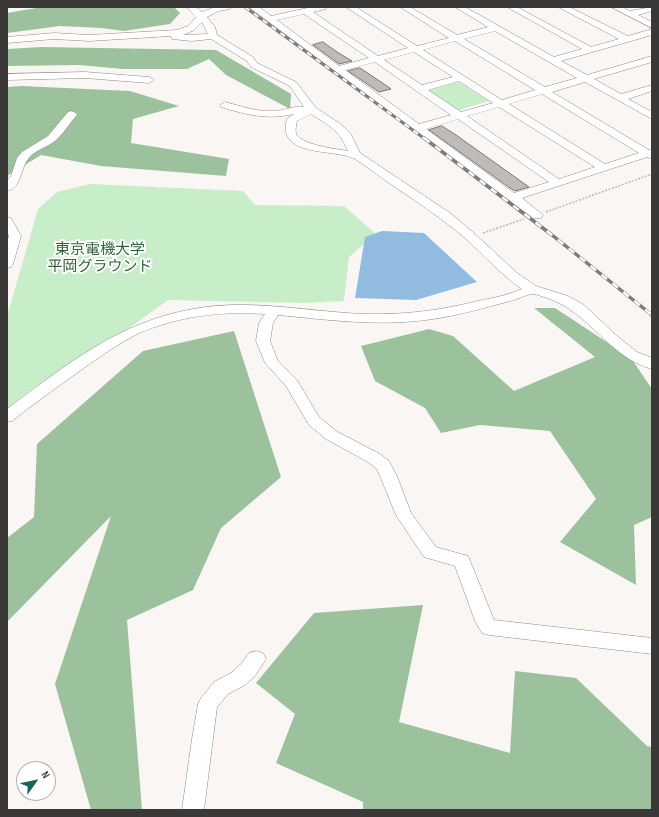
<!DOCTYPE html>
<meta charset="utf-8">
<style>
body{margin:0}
#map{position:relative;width:659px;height:817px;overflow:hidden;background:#faf6f4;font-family:"Sofia Sans Condensed",sans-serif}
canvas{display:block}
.frame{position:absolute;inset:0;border:8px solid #3a3938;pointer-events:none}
.north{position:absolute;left:16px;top:761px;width:40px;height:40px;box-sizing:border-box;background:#fff;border:1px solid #b0b0af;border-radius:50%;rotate:57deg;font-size:11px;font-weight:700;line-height:16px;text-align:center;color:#3a3938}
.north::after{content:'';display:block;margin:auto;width:14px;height:18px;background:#16645e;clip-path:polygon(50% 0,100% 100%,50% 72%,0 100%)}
</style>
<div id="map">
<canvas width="659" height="817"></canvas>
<div class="frame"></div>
<div class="north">N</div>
</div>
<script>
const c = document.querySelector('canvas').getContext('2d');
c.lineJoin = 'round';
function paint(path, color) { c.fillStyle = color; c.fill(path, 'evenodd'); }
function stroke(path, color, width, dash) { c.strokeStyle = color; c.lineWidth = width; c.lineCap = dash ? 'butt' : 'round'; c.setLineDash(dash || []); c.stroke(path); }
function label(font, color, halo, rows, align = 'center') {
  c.font = font + ' "Sofia Sans Condensed","Noto Sans JP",sans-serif'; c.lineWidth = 4; c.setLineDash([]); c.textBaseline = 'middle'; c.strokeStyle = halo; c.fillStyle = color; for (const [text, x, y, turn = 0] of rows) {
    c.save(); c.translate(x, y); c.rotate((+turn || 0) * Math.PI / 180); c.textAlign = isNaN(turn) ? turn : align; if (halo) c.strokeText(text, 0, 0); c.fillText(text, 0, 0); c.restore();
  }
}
const green = new Path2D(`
 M456 80 489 101 456 111 423 89Z
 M90 184 243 191 255 205 344 206 376 234 349 257 344 301 304 303 168 300 14 412 7 408V316L38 209 57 192Z`);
const forest = new Path2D(`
 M42 7H174L180 13 170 24 124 31 102 28 60 26 7 33V13Z
 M42 47 216 50 291 94 290 109 226 75 209 59 187 69H123L79 65 7 66V49Z
 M22 86 130 91 179 106 133 119 131 143 229 159 226 176 101 166 41 155 7 176V87Z
 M534 308H555L631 358 652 389V517L634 525 636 585 560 542 596 499 550 431 480 425 441 433 425 408 375 381 361 346 429 329 453 336 514 391 595 357Z
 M234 331 281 477 221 528 193 590 127 620 142 810H91L55 684 111 516 7 622V538L34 517 37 444 143 351Z
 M423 605 399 722 510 753 515 671 576 678 647 746 652 747V810H363V802L276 763 295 714 256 683 314 613Z`);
const water = new Path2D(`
 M382 231 424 233 477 282 416 300 355 298 365 237Z`);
const building = new Path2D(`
 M323 42 337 52 352 61 339 64 313 45Z
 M360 68 387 86 391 89 379 92 348 71Z
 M442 126 456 135 529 187 515 191 510 188 429 130Z`);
const path = new Path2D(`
 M546 212 652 174
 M483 233 524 219`);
const minor = new Path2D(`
 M187 7H196L202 12 215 7H231L230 9 219 11 207 17 215 27 217 35 253 57 257 63 296 82 316 108 342 125 351 134 360 153 450 213 475 234 517 273 536 286 568 296 584 305 617 336 637 352 652 358V369C608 357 590 312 547 298 543 297 537 294 533 294 527 294 516 300 510 301 485 308 459 315 433 319 381 327 330 320 278 315L273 323 270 341 278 361 297 380 319 417 336 431 380 454 389 461 397 476 411 513 436 547 468 556 494 620 652 638V654L489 635 482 633 475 621 455 566 424 557 396 515 377 469 368 462 326 439 309 425 286 386 265 363 256 341 259 323 265 314C221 311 178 316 137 334 120 343 104 354 88 365 63 383 37 401 12 421L7 422V409C66 365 119 322 193 309 240 300 288 308 335 312 384 317 430 313 478 301 493 298 508 295 522 289 500 274 484 255 465 238 440 217 413 199 386 181 375 173 364 164 353 158 333 149 276 157 287 119L294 114C269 120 246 115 221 107L220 105 225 102C241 106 256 112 274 111 284 111 295 105 304 107L290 86 251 67 247 61 211 39 192 41 172 39 171 36 89 41 54 39 7 43V37L54 33 89 35 177 30 188 26 196 17ZM202 22 208 34 183 35 194 30ZM311 114C330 126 339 130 348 151 336 149 302 145 296 134 295 130 296 125 297 121Z
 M249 7H259L271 16 312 7H327L326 9 313 12 378 56 408 48 346 7H356L417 46 449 38 400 7H410L457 35 488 27 455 7H465L554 57 582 49 507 7H517L591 47 619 39 558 7H569L628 36 652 29V35L561 61 587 75 652 56V62L594 79 621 94 652 85V91L628 99 652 112V119L585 82 552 92 649 150 652 149V159L647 157 522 198 543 215 541 218H533ZM304 14 369 58 339 66 277 20ZM495 31 577 78 545 87 464 39ZM455 41 535 90 502 100 423 50ZM414 52 453 77 422 85 384 60ZM375 62 451 115 419 124 345 70ZM459 81 493 103 461 112 428 90ZM542 94 639 153 605 164 509 104ZM499 107 595 167 559 179 467 116ZM458 119 549 182 514 193 426 129Z
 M611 7H622L630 11 652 7V11L638 15 652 22V28Z
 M85 72 149 77 154 80 149 83 85 78 7 80V74Z
 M72 111 77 114 76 116C69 124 63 134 56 140 48 147 34 150 28 159 20 169 22 188 7 191V181L11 176 17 158 22 152 48 136 68 112Z
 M7 217 11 218 21 236 13 264 11 267 7 268V242L9 236 7 232Z
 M256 651 263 653 266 659 255 676 245 685 228 694 217 707 204 810H182L192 739 198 704 201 698 214 682 231 673 241 664 249 653Z`);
const railFar2 = new Path2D(`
 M245 7 425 139`);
const railFar1 = new Path2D(`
 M424 138 552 235 652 315`);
const rail = new Path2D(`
 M651 314 652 315`);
const parkNames = [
 ["東京電機大学",100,250],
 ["平岡グラウンド",100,267]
];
paint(green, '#c8eec9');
paint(forest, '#9bc29c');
paint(water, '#91bce0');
paint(building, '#bfbbb9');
stroke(building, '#7a7775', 1);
stroke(minor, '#8e8a88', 1);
stroke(path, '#bcb9b7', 1.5, [2, 1.5]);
paint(minor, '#fff');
stroke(railFar2, '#7f7d7c', 3);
stroke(railFar1, '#7f7d7c', 3.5);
stroke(rail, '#7f7d7c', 4.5);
stroke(railFar2, '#fff', 2, [5.5]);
stroke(railFar1, '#fff', 2.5, [7]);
stroke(rail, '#fff', 3, [9]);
label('15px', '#2e6633', '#fff', parkNames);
</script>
